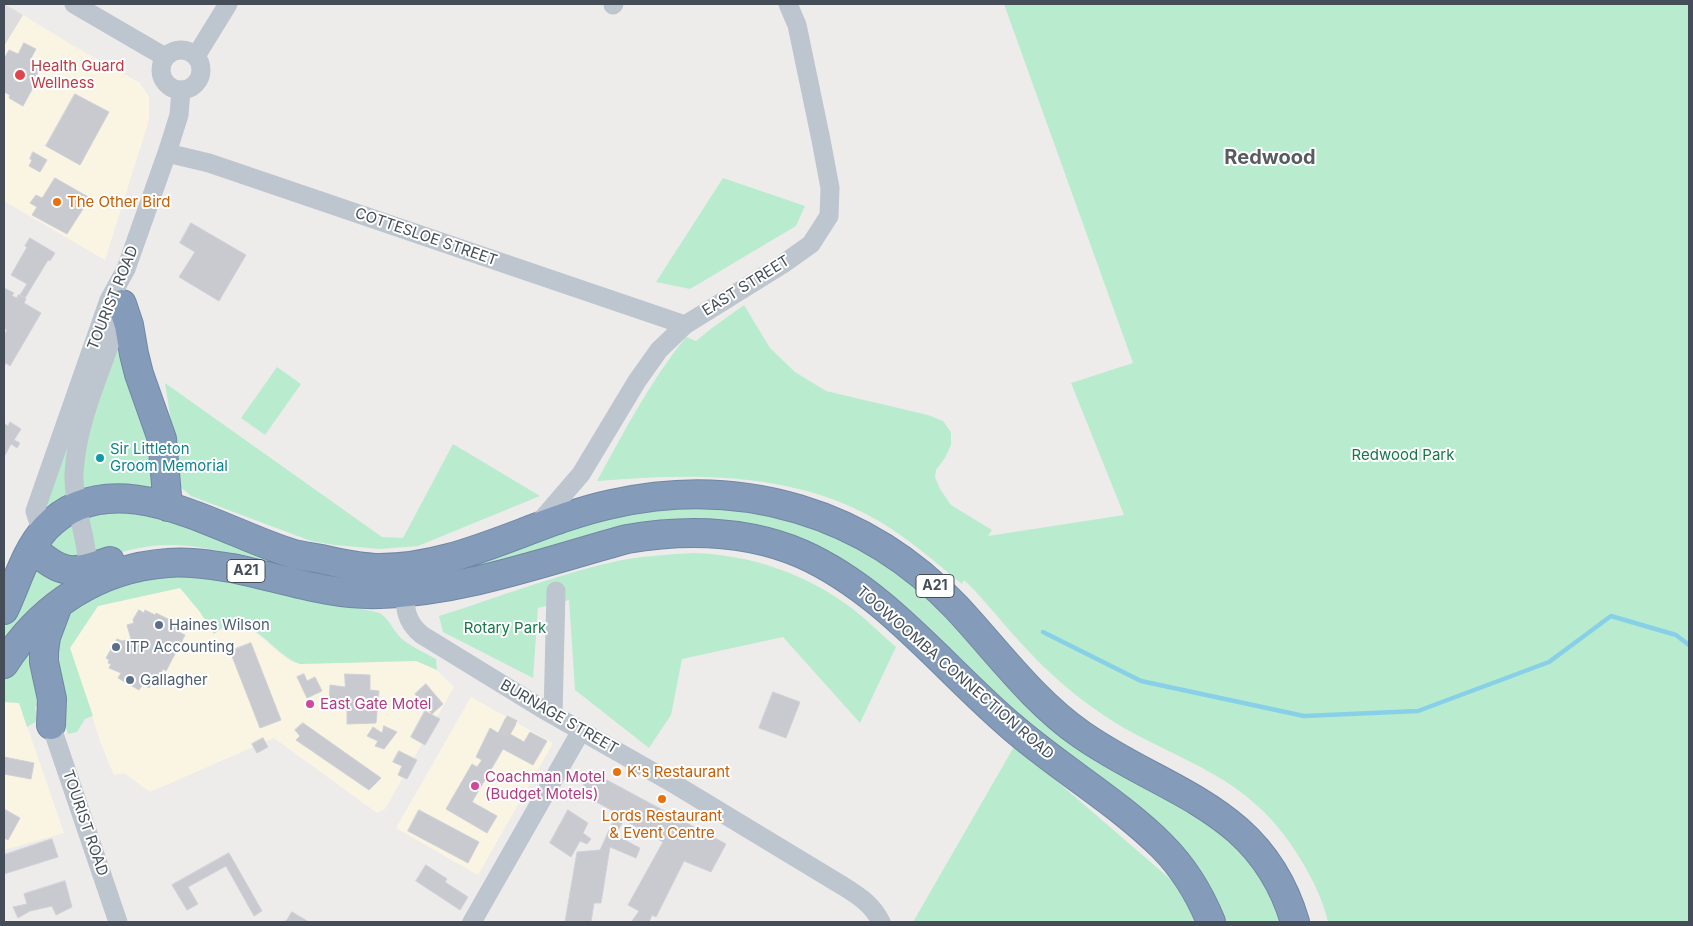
<!DOCTYPE html>
<style>
body{margin:0}
#map{position:relative;width:1693px;height:926px;overflow:hidden;background:#eeebeb;font-family:Inter,sans-serif}
canvas{display:block}
.frame{position:absolute;inset:0;border:5px solid #454e58;pointer-events:none}
</style>
<div id="map">
<canvas width="1693" height="926"></canvas>
<div class="frame"></div>
</div>
<script>
const c = document.querySelector('canvas').getContext('2d');
c.lineJoin = 'round';
function paint(path, color) { c.fillStyle = color; c.fill(path, 'evenodd'); }
function stroke(path, color, width, dash) { c.strokeStyle = color; c.lineWidth = width; c.lineCap = dash ? 'butt' : 'round'; c.setLineDash(dash || []); c.stroke(path); }
function label(font, color, halo, rows, align = 'center') {
  c.font = font + ' Inter,sans-serif'; c.lineWidth = 4; c.setLineDash([]); c.textBaseline = 'middle'; c.strokeStyle = halo; c.fillStyle = color; for (const [text, x, y, turn = 0] of rows) {
    c.save(); c.translate(x, y); c.rotate((+turn || 0) * Math.PI / 180); c.textAlign = isNaN(turn) ? turn : align; if (halo) c.strokeText(text, 0, 0); c.fillText(text, 0, 0); c.restore();
  }
}
const commercial = new Path2D(`
 M23 15 72 45 140 83 149 97V120L105 260 4 201V46Z
 M180 588 200 612 214 634 221 628 230 625 239 624 249 627 282 655 290 661 300 664 417 661 437 670 454 687 385 809 377 813 274 738 150 792 124 773 114 775 101 744 70 648 98 606Z
 M471 697 553 743 478 875 396 828Z
 M4 702 19 703 64 833 4 850Z`);
const education = new Path2D(`
 M4 4 23 15 4 46Z`);
const green = new Path2D(`
 M1004 4H1689V922H1328C1323 900 1313 880 1301 860 1287 837 1269 814 1247 797 1214 770 1172 754 1135 734 1116 724 1098 712 1081 699 1055 679 1032 656 1010 631 995 614 981 596 964 580L962 584C935 562 908 538 877 520 793 471 691 473 597 481 624 432 650 381 686 337L696 341 712 328 744 305 770 348 795 372 826 391 928 415 943 421 951 432V445L945 458 936 470 935 477 940 489 951 505 992 530 988 536 1124 515 1071 383 1133 363Z
 M723 178 805 206 796 226 690 289 656 282Z
 M122 332 144 411 159 494H82L85 444Z
 M277 367 301 384 265 435 241 418Z
 M165 383 382 537 403 538 453 444 540 496 418 546 380 549 334 545 311 541 191 496 178 485 173 434Z
 M65 444 69 448 71 499 45 513 47 496Z
 M727 505 818 527 890 565 1219 829 1246 856 1270 892 1282 922H1227C1210 884 1192 855 1161 826L762 529 425 586 456 567 631 510Z
 M138 509 304 570 303 575C254 561 203 540 152 546 133 548 115 554 96 560L86 515Z
 M74 520 81 562 45 547Z
 M694 553C752 555 807 574 853 609 868 621 882 635 896 647L860 723 783 637 682 659 671 715 649 748 575 690 569 600 538 608 533 678 443 632 439 616C500 597 560 573 622 560 646 556 670 554 694 553Z
 M36 560 66 583 4 649V629Z
 M215 575 380 613C389 619 393 630 401 638 411 647 424 652 436 659L437 670 416 661 300 664C269 653 249 604 214 634L200 612 180 588 98 606 70 648 93 716 85 719 77 732 68 734 57 699 53 635 75 605 141 576Z
 M32 642 39 705 35 707 37 721 27 727 19 703 4 702V679Z
 M1015 745 1183 890 1195 922H913Z`);
const stream = new Path2D(`
 M1043 632 1141 681 1304 716 1418 711 1549 662 1611 616 1676 635 1689 645`);
const building = new Path2D(`
 M24 43 36 49 30 60 41 67 32 83 35 84 23 106 9 98 10 95 4 92V59L9 50 18 54Z
 M75 94 109 112 80 165 46 146Z
 M33 152 47 160 40 172 29 166 32 160 30 159Z
 M55 178 90 198 67 234 32 215 37 207 30 203 36 195 42 198Z
 M191 223 246 255 219 301 179 277 195 252 180 243Z
 M30 238 55 253 50 261 48 260 25 298 18 295H20L27 284 11 275 27 247 25 246Z
 M4 288 14 293 12 296 17 298 18 295 25 298 26 299 24 303 41 313 10 366 6 363 4 366V336L7 330 4 328Z
 M10 422 21 429 14 440 20 443 17 448 11 444 4 457V423L8 426Z
 M139 610 144 613 145 610 155 615 156 613 172 621 170 624 180 629 179 632 185 635 166 671 163 669 159 676 157 675 149 688 143 684 139 690 118 678 121 673 109 668 111 664 108 663 109 660 106 658 117 639 122 641 131 639 127 625 134 623 133 620Z
 M251 643 281 720 260 728 230 651Z
 M304 674 307 681 315 677 322 691 307 698 297 677Z
 M345 674 370 675V690L379 691 376 723 347 724V707L329 708 330 685 345 687Z
 M426 684 443 704 432 714 415 694Z
 M773 692 800 702 786 738 759 728Z
 M425 711 440 719 425 745 411 737Z
 M506 718 516 724 510 734 524 742 530 732 547 741 533 765 503 749 472 802 497 816 487 833 446 809 472 764 477 767 482 760 476 757 490 728 498 733Z
 M303 723 381 778 369 790 296 740 300 736 295 730Z
 M384 726 397 732 384 749 375 746 378 741 367 736 373 727 382 733Z
 M263 738 268 747 257 753 252 744Z
 M399 751 417 760 407 779 398 775 402 766 393 762Z
 M4 757 34 763 31 779 4 774Z
 M592 772 726 844 711 872 684 861 656 917 652 915 649 922 632 921 639 911 628 905 663 842 624 820 615 835 640 848 636 858 610 847 601 903H594L591 922H565L577 852 600 850 617 813 579 793Z
 M4 809 20 818 8 840 4 838Z
 M419 810 479 842 468 863 408 831Z
 M568 810 588 823 583 833 591 839 587 844 580 841 571 857 550 843Z
 M52 839 58 857 4 874V855Z
 M229 853 262 911 254 916 226 866 188 887 198 904 187 910 172 885Z
 M426 865 447 879 445 882 468 897 460 910 416 881Z
 M65 881 72 907 56 915 52 906 30 911 18 918 13 907 27 904 24 894Z
 M292 912 309 922H275L286 921Z`);
const minorTunnel = new Path2D(`
 M503 724 513 729`);
const minor = new Path2D(`
 M74 4 165 57
 M613 5 614 4
 M161 70a20 20 0 1 1 40 0a20 20 0 1 1-40 0Z
 M196 56 228 4
 M167 153 209 163 685 325
 M538 524 581 474 637 381 659 350 685 325 783 264 811 244 829 216 830 188 821 140 797 25 788 4
 M42 533 35 511 109 300 126 269 167 153 179 115 181 90
 M88 579C90 543 73 509 74 474 77 414 108 360 123 302
 M405 581C405 604 403 620 422 635L541 708 676 785 843 886C860 897 872 904 881 922
 M553 715 556 591
 M51 725 118 922
 M472 922 581 731`);
const highway = new Path2D(`
 M122 304 129 325 134 354 139 374 162 439 168 507
 M32 548C63 576 72 574 110 561
 M4 610C17 583 25 551 46 528 113 458 218 531 291 553 301 556 311 557 321 559 339 563 356 567 375 568 459 570 532 521 612 504 741 475 866 512 957 608 997 651 1033 701 1082 735 1167 794 1261 807 1295 922
 M4 664C41 606 98 568 168 563 189 561 211 565 232 568 281 578 330 596 380 594 465 591 546 561 627 539 686 529 746 530 802 554 885 591 943 668 1011 726 1059 768 1118 802 1162 846 1183 867 1200 895 1211 922
 M51 725 52 699 44 662V652L46 637 58 605`);
const markers = [
 [20,75,6,"#e0444e"],
 [57,202,5,"#e8710a"],
 [100,458,5,"#0f9aa8"],
 [159,625,5,"#5c6f8a"],
 [116,647,5,"#5c6f8a"],
 [130,680,5,"#5c6f8a"],
 [310,704,5,"#d1479c"],
 [617,772,5,"#e8710a"],
 [475,786,5,"#d1479c"],
 [662,799,5,"#e8710a"]
];
const shields = [
 [246,571,38],
 [935,586,38]
];
const shieldNames = [
 ["A21",246,571],
 ["A21",935,586]
];
const healthNames = [
 ["Health Guard",31,66],
 ["Wellness",31,83]
];
const foodNames = [
 ["The Other Bird",67,202],
 ["K's Restaurant",627,772],
 ["Lords Restaurant",662,816,"center"],
 ["& Event Centre",662,833,"center"]
];
const streetNames = [
 ["COTTESLOE STREET",426,237,19],
 ["EAST STREET",746,286,-32],
 ["TOURIST ROAD",113,298,-68],
 ["TOOWOOMBA CONNECTION ROAD",955,673,41],
 ["BURNAGE STREET",559,717,30],
 ["TOURIST ROAD",85,823,71]
];
const cultureNames = [
 ["Sir Littleton",110,449],
 ["Groom Memorial",110,466]
];
const parkNames = [
 ["Redwood Park",1403,455],
 ["Rotary Park",505,628]
];
const serviceNames = [
 ["Haines Wilson",169,625],
 ["ITP Accounting",126,647],
 ["Gallagher",140,680]
];
const hotelNames = [
 ["East Gate Motel",320,704],
 ["Coachman Motel",485,777],
 ["(Budget Motels)",485,794]
];
const districtNames = [
 ["Redwood",1270,158]
];
paint(commercial, '#faf5e3');
paint(education, '#dfdcdd');
paint(green, '#b9eccf');
stroke(stream, '#87d0e8', 4.5);
paint(building, '#c8cad0');
stroke(building, '#cfd1d7', 1);
stroke(minorTunnel, '#ccccce', 19, [19, 9]);
stroke(highway, '#6f87a5', 30);
stroke(minor, '#bdc5ce', 19);
stroke(highway, '#849cba', 28);
for (const [x, y, r, color] of markers) { const dot = new Path2D(); dot.arc(x, y, r, 0, 2 * Math.PI); c.fillStyle = color; c.fill(dot); stroke(dot, '#fff', 2); }
for (const [x, y, w] of shields) { const box = new Path2D(); box.roundRect(x - w / 2, y - 11.5, w, 23, 4); c.fillStyle = '#fff'; c.fill(box); stroke(box, '#454e58', 1); }
label('bold 14px', '#454e58', null, shieldNames);
label('15px', '#be3a42', '#fff', healthNames, 'left');
label('15px', '#c56008', '#fff', foodNames, 'left');
label('15px', '#454e58', '#fff', streetNames);
label('15px', '#0d838f', '#fff', cultureNames, 'left');
label('15px', '#19764b', '#fff', parkNames);
label('15px', '#4e5e75', '#fff', serviceNames, 'left');
label('15px', '#b23c85', '#fff', hotelNames, 'left');
label('bold 20px', '#585c60', '#fff', districtNames);
</script>
